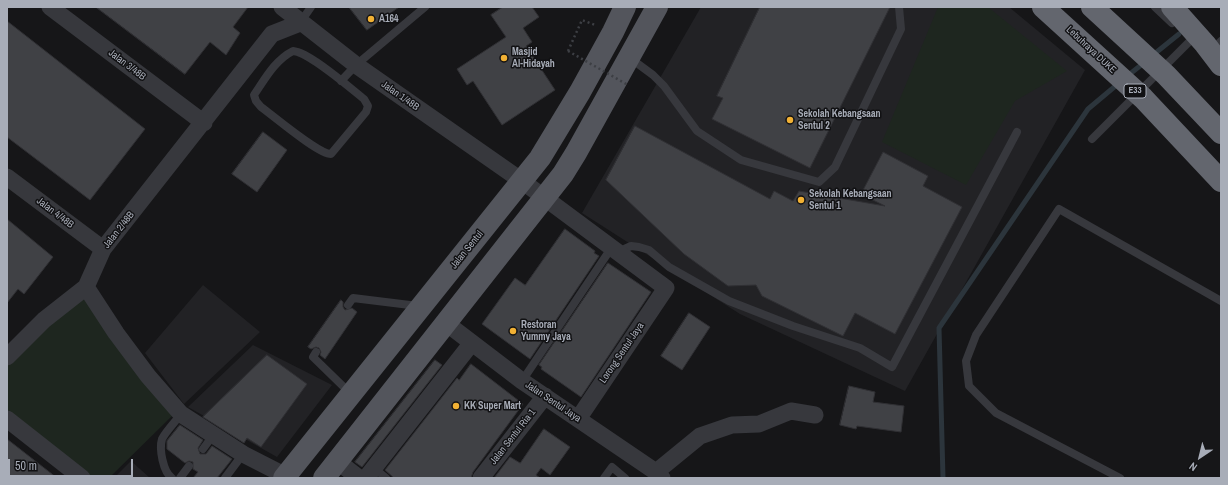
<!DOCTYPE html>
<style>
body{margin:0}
#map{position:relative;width:1228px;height:485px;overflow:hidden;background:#161618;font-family:"Archivo Narrow",sans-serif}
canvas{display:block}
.frame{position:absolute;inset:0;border:8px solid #a8adb8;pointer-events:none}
.north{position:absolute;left:1180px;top:437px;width:40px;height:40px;-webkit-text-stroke:3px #111113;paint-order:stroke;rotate:215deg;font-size:11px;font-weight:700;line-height:16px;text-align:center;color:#a8adb8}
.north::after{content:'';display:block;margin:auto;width:14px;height:18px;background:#a8adb8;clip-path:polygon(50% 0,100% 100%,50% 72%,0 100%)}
.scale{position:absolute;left:8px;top:459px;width:125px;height:18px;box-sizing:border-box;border:2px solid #a8adb8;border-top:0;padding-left:5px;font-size:12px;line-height:14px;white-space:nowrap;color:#a8adb8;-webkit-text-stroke:3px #111113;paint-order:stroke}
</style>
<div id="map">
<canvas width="1228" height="485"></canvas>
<div class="frame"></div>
<div class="north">N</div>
<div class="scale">50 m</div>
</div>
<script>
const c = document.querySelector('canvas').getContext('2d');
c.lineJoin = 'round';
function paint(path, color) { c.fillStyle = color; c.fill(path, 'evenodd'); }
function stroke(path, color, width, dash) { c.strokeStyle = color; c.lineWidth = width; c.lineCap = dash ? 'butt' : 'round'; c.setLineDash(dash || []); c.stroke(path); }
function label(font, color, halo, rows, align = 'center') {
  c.font = font + ' "Archivo Narrow",sans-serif'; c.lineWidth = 3; c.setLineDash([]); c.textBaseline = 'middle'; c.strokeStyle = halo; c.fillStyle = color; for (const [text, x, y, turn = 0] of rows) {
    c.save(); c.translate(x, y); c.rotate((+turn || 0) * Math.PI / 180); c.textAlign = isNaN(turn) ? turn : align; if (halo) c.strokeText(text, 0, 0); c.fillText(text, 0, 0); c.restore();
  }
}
const built = new Path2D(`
 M701 7H1009L1085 70 905 391 740 314 582 213Z
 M203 285 260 332 184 404 145 353Z
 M253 345 332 385 277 457 188 407Z
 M131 461 150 478H114Z`);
const green = new Path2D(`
 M938 7H988L1067 71 1015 101 966 185 882 142Z
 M82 294 174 414 109 478H91L7 411V365Z`);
const stream = new Path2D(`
 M1153 55 1179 34
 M1126 77 1145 62
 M943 478 939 328 1088 109 1119 83`);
const building = new Path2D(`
 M96 7H248L233 27 240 33 226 55 210 42 185 74Z
 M349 7H399L367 30Z
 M503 7H532L539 17 523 28 532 42 526 46 555 90 502 125 473 81 467 85 457 69 506 37 491 15Z
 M760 7H890L810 168 712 119 723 98 717 96Z
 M7 21 145 129 90 200 7 137Z
 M635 126 770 199 774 191 793 201 799 191 885 206 861 194 883 152 928 176 923 186 962 207 895 334 855 313 843 336 762 296 756 285 728 286 684 254 606 180Z
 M263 132 287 150 257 192 232 174Z
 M7 219 53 257 24 294 18 289 7 303Z
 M565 229 595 251 594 253 599 256 530 359 482 324 515 278 525 285Z
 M608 263 651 292 581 397 541 369 542 367 539 365Z
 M341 300 343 302V307L345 310 352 308 357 312 325 359 320 355 321 352 319 348 316 347 311 349 308 347Z
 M689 313 710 327 682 370 661 356Z
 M267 355 307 384 261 447 247 438 244 443 203 417Z
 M435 360 442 365 362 467 355 462Z
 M471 364 523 404 473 472 471 478H394L385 470 457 378 459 380Z
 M849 386 875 392 873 402 904 406 901 432 857 426 856 429 840 425Z
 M180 425 203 440 198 448 200 454H206L212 446 232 459 217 478H193L198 472 193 469V462L189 461 185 463 167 449V441Z
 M544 429 570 447 550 475 541 468 536 475 540 478H494L510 457 520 463Z
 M7 439 57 478H7Z`);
const path = new Path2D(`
 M568 51 582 20 595 25`);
const service = new Path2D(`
 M1155 7 1172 23
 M300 23 311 7
 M1209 43 1217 45 1221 41
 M293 51C309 52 349 87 364 99L368 106 366 112 331 154C318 154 275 117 261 107L256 101 254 95C265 79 275 60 293 51Z
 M630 58 653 75 664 86 697 131 741 160 819 182 835 167 901 29 899 7
 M341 81 356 65 425 7
 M1092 139 1191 40
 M618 252 631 246 639 247 649 250 669 267 729 301 793 326 860 348 892 367 1017 132
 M348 305 353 298 418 306
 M316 352 313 357 351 394
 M522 381 612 247
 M203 449 214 434
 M374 468 386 478
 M172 478C163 472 159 449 162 439 166 431 176 421 181 414
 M180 478 189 466
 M225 478 243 454
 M604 478 612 467 625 478
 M1120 478 996 413 969 386 966 361 976 335 1059 209 1221 301`);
const minor = new Path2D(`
 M50 7 204 123
 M282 7 356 65 522 181 666 288 578 419
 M7 177 103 249
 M446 323 522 381 656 472 662 478
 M7 357 44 320 86 287
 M7 419 82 478
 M337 461 359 478
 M656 472 700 436 732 425 759 424 791 411 815 415
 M286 476 243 454 181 414 148 376 116 333 86 287 103 249 272 34 300 23
 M366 478 471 344
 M481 478 545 396`);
const primary = new Path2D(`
 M284 478 540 158 580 92 613 32 625 7
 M324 478 563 174 576 153 657 7`);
const pathBridge = new Path2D(`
 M568 51 628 85`);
const motorwayBridge = new Path2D(`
 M1043 7 1143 98 1221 181
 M1092 7 1166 75 1221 133
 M1172 7 1205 44 1221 65`);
const markers = [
 [371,19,4,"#f2b134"],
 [504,58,4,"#f2b134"],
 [790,120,4,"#f2b134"],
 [801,200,4,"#f2b134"],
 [513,331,4,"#f2b134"],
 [456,406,4,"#f2b134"]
];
const shields = [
 [1135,91,22]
];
const shieldNames = [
 ["E33",1135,91]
];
const poiNames = [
 ["A164",379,19],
 ["Masjid",512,52],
 ["Al-Hidayah",512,64],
 ["Sekolah Kebangsaan",798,114],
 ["Sentul 2",798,126],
 ["Sekolah Kebangsaan",809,194],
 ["Sentul 1",809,206],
 ["Restoran",521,325],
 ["Yummy Jaya",521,337],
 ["KK Super Mart",464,406]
];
const streetNames = [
 ["Lebuhraya DUKE",1091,50,43],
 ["Jalan 3/48B",127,65,37],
 ["Jalan 1/48B",400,96,35],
 ["Jalan 4/48B",55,213,37],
 ["Jalan 2/48B",119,230,-52],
 ["Jalan Sentul",467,250,-51],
 ["Lorong Sentul Jaya",622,353,-56],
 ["Jalan Sentul Jaya",553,402,34],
 ["Jalan Sentul Ria 1",513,437,-52]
];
paint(built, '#222225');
paint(green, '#1e261f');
stroke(stream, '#2c353c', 5);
paint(building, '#404145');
stroke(building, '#303034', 1);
stroke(path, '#3d3f44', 2.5, [2, 3]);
stroke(service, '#37383d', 8);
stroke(minor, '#37383d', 17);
stroke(primary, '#53555c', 22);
stroke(pathBridge, '#3d3f44', 2.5, [2, 3]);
stroke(motorwayBridge, '#63666e', 22);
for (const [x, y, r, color] of markers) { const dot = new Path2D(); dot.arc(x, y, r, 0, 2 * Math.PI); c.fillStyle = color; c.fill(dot); stroke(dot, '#111113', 1.5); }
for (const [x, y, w] of shields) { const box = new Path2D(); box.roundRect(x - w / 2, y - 7, w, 14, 3); c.fillStyle = '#111113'; c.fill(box); stroke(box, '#a8adb8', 1); }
label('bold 9px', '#a8adb8', null, shieldNames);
label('bold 10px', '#a8adb8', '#111113', poiNames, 'left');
label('10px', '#a8adb8', '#111113', streetNames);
</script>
